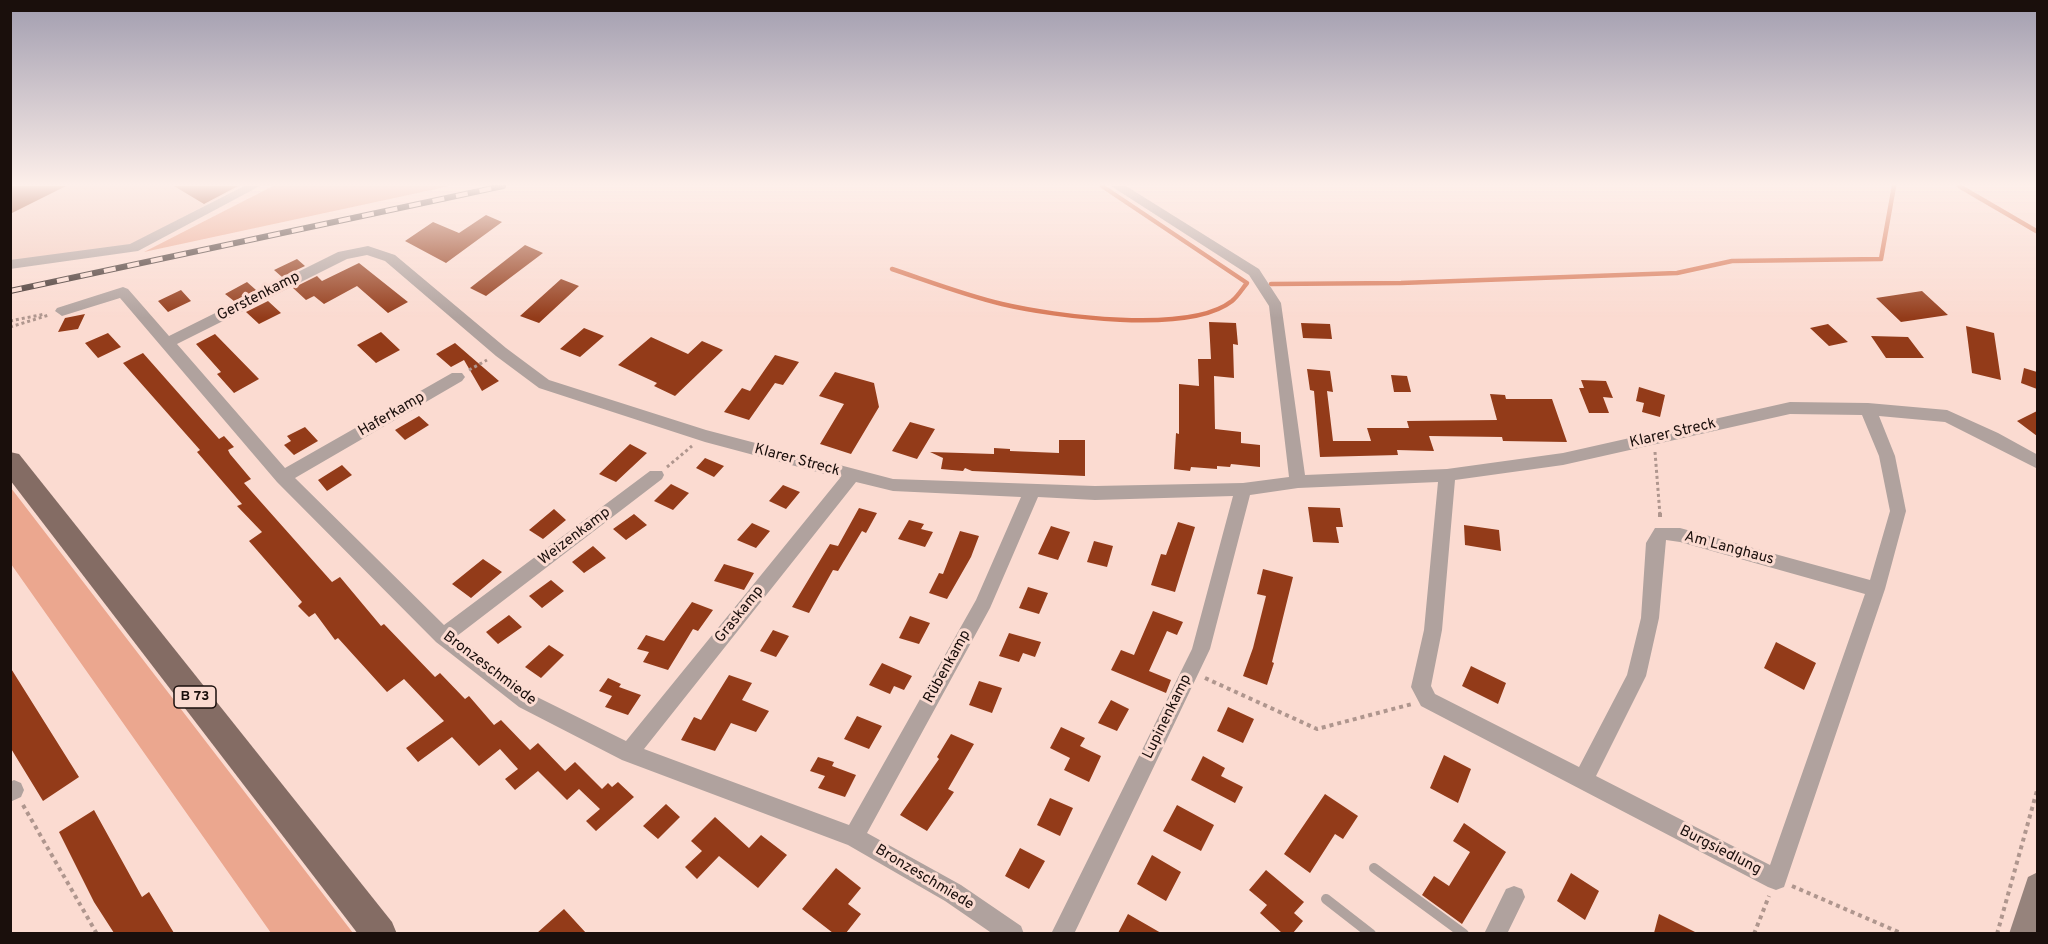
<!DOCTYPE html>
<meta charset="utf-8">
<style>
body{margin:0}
#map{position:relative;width:2048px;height:944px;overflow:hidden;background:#fbdbd1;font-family:Overpass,sans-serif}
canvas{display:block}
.frame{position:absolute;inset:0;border:12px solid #1a0f0c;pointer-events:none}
</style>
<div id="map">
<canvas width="2048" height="944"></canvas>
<div class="frame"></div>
</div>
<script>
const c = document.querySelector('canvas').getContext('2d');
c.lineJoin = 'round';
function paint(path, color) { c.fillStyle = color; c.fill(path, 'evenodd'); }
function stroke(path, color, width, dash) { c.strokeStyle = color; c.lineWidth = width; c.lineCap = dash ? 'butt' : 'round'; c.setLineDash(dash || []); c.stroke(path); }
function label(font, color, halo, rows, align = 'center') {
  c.font = font + ' Overpass,sans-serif'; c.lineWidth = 6; c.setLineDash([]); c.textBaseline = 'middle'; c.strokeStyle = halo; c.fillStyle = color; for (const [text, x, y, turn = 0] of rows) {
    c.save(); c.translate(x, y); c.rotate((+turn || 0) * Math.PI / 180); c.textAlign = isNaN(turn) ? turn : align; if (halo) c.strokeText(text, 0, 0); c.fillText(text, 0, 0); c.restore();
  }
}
const built = new Path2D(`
 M10 186H241L133 244 11 262Z`);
const green = new Path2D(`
 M273 186H450L144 252Z
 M11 488 353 933H271L11 564Z`);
const stream = new Path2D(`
 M1959 186 2038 232
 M892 269C928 281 964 295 1002 304 1053 316 1189 335 1232 301 1238 296 1242 289 1247 283L1102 186
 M1271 284 1401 283 1677 273 1732 261 1881 259 1894 186`);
const building = new Path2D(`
 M10 186H66L10 214Z
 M174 186H238L204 204Z
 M486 215 502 222 446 263 405 241 433 222 459 233Z
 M525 245 543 253 486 296 470 288Z
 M297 259 305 266 282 277 274 270Z
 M359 263 408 302 388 313 357 286 324 304 314 296 306 300 293 288 317 276 322 281Z
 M561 279 579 286 539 323 520 316Z
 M247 282 256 290 234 301 225 294Z
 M181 290 191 301 168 312 158 301Z
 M1922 291 1948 315 1901 322 1876 298Z
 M268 301 281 313 259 324 246 312Z
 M85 314 78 329 58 332 65 318Z
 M1209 322 1236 323 1238 345 1233 344 1234 378 1214 376 1215 429 1241 432V443L1260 445V467L1231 464 1230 467 1217 466V469L1191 467 1190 471 1174 469 1176 433 1179 434V384L1199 386 1198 359H1211Z
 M1301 323 1330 324 1332 339 1303 338Z
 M1828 324 1848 342 1829 346 1810 328Z
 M1966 326 1994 333 2001 380 1972 373Z
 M584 328 604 336 580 357 560 349Z
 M381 332 400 350 376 363 357 345Z
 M108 333 121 347 98 358 85 343Z
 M215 334 259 379 234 393 217 374 221 372 196 344Z
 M1871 336 1908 337 1924 358H1886Z
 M651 337 688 354 702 341 723 350 675 396 654 386 657 383 618 365Z
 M455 343 470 356 499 381 482 391 464 360 451 367 436 354Z
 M143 353 219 439 224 436 234 447 228 450 230 454 251 479 244 483 332 582 340 577 381 626 384 624 435 677 440 673 465 699 469 696 494 725 501 720 530 750 538 743 565 771 575 762 602 789 608 783 612 787 618 782 634 797 596 831 586 821 600 809 579 789 567 800 538 771 515 790 505 779 518 769 500 749 479 766 452 737 418 762 406 748 444 721 404 679 387 692 338 638 335 640 315 613 309 617 298 606 302 602 249 541 262 532 237 506 242 504 197 452 200 450 123 363Z
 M775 355 799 362 783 385 775 383 749 420 724 412 742 388 750 391Z
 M2024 368 2037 372V389L2021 383Z
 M1307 369 1330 371 1333 392 1327 391 1333 441H1371L1367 428H1409L1407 421 1497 420 1490 394 1505 395 1506 399H1552L1567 442 1503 441 1502 437 1429 436 1434 451 1397 450 1398 455 1320 457 1314 391 1310 390Z
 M835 372 874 383 879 407 851 454 820 444 844 404 819 396Z
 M1391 375 1407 376 1411 392H1394Z
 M1581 380 1606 381 1613 398 1603 397 1609 413H1589L1579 388H1584Z
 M1639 387 1665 395 1660 417 1642 412 1644 403 1636 401Z
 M2037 411V436L2017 421Z
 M419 416 429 425 405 440 395 430Z
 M910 422 935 429 917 459 892 451Z
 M305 427 318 441 294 455 284 445 291 441 287 436Z
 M1059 440H1085V476L972 471 965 468 963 471 941 469 943 458 930 452 994 454V448L1010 449V451L1059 453Z
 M630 444 647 453 616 482 599 474Z
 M705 458 724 466 714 477 696 468Z
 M342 465 352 475 327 491 318 480Z
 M671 484 689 493 673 510 654 501Z
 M783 485 800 492 786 509 769 501Z
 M1308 507 1340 508 1343 527H1336L1339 543 1313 542Z
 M859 508 877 513 866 533 862 531 838 571 833 570 809 613 792 607 830 544 838 546Z
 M554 509 566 520 543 539 529 530Z
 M634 514 647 525 626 540 613 529Z
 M909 520 924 524 921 529 933 532 925 547 898 539Z
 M1178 522 1195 527 1175 592 1151 585 1161 554 1166 555Z
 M752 523 770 531 756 548 737 540Z
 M1464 525 1499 530 1501 551 1465 545Z
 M1051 526 1070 532 1058 560 1038 554Z
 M960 531 979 536 971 557 947 599 929 593 939 573 943 574Z
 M1094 541 1113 546 1107 567 1087 562Z
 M593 546 606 558 584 573 572 562Z
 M483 559 502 572 471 598 452 584Z
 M724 564 754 573 744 590 714 581Z
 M1263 569 1293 577 1272 662 1274 663 1267 685 1243 676 1253 648 1266 596 1257 594Z
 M551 580 564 591 542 608 529 596Z
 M1028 587 1048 593 1039 614 1019 608Z
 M692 602 713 610 698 631 693 629 668 670 643 662 649 652 637 649 646 635 664 641Z
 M1153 611 1183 622 1177 635 1167 631 1149 671 1171 680 1166 693 1111 670 1121 650 1134 655Z
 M509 615 522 627 498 644 486 632Z
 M910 616 930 623 919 644 899 638Z
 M773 630 789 636 776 657 760 651Z
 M1009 633 1041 642 1035 657 1023 653 1019 662 999 656Z
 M1776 642 1816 663 1804 690 1764 668Z
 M549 645 564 655 541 678 525 667Z
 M882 663 912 676 904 690 894 686 890 694 869 685Z
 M1471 666 1506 683 1498 704 1462 686Z
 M10 667 79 777 43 801 10 747Z
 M729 675 752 683 742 700 769 711 756 732 731 723 715 751 681 740 694 717 701 720Z
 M608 678 621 684 619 687 641 695 628 715 605 707 612 696 599 691Z
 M979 681 1002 688 992 713 969 705Z
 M1111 700 1129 709 1117 731 1098 723Z
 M1228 707 1254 719 1243 743 1217 731Z
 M857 716 882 726 869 749 844 739Z
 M1061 727 1085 738 1080 746 1101 756 1089 782 1064 770 1070 758 1050 748Z
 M951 734 974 744 948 789 954 792 927 831 900 815 939 759 937 757Z
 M1444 755 1471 769 1458 803 1430 788Z
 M1203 756 1225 768 1221 776 1243 787 1235 803 1191 780Z
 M818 757 834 762 832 766 856 775 845 797 818 788 825 776 810 771Z
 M1325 794 1358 816 1343 839 1335 834 1310 873 1284 854Z
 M1050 798 1073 808 1060 836 1037 825Z
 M666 804 680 817 658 839 643 826Z
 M1177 805 1214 825 1201 851 1163 831Z
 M94 810 142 897 149 892 174 933H114L94 902 59 832Z
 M715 817 749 848 761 835 787 855 758 888 719 856 697 879 685 867 702 851 691 841Z
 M1464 823 1506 852 1462 924 1422 895 1434 876 1449 886 1470 852 1453 841Z
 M1020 848 1045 861 1029 889 1005 876Z
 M1152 855 1181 872 1166 901 1137 884Z
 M836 868 861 888 848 904 861 914 846 933H833L802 909Z
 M1266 870 1304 902 1294 913 1303 921 1293 933H1282L1260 913 1267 905 1249 890Z
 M1571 873 1599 891 1585 920 1557 901Z
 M564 909 586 933H537Z
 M1128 914 1161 933H1118Z
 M1659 914 1697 933H1654Z`);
const pathFar1 = new Path2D(`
 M10 321 45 314
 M10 327 49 315
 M469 370 487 360
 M1655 452 1660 515
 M667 467 692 446`);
const path = new Path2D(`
 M1660 513V520
 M1205 678 1317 729 1412 704
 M23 805 97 934
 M1792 886 1903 934
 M1754 934 1769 896
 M1997 934 2038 787`);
const lane = new Path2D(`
 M1374 868 1464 934
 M1326 899 1371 934`);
const street = new Path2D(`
 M244 186H260L138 251 10 269V260L130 244Z
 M1111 186H1126L1259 269 1281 303 1305 475 1447 469 1563 453 1790 402 1868 403 1947 410 1998 433 2038 455V469L1945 422 1879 416 1895 456 1906 511 1885 589 1784 887 1776 890 1768 887 1421 706 1411 687 1424 630 1438 482 1298 488 1250 495 1210 649 1074 934H1051L1192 649 1233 496 1095 500 1038 497 990 608 867 833 961 885 1021 926 1024 934H993L945 901 848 845 622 760 519 707 436 642 277 482 120 298 62 316 55 311 57 308 123 287 128 289 169 336 338 252 368 246 395 255 506 348 549 380 706 430 893 479 1095 486 1243 483 1289 477 1269 306 1249 275ZM367 255 385 261 496 356 539 388 705 442 840 478 626 741 533 695 457 636 662 479 664 475 662 471H650L444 625 295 478 462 381 465 377 462 373H452L285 468 177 344 347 259ZM1790 414 1862 415 1879 456 1890 511 1870 580 1680 528H1655L1646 543 1641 618 1627 675 1579 767 1435 694 1431 686 1442 630 1455 480 1563 465ZM856 482 893 491 1021 497 976 600 849 825 644 749ZM1666 540 1680 542 1865 594 1770 865 1596 776 1646 676 1659 618Z
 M14 780 21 783 24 790 21 797 10 802V782Z
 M1514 886 1522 889 1525 897 1507 934H1484L1506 889Z`);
const secondary = new Path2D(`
 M2038 872V934H2009L2028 877Z`);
const primary = new Path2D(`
 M10 452 19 454 392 922 397 934H358L10 480Z`);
const rail = new Path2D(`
 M10 291 503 186`);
const shields = [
 [195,697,42]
];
const shieldNames = [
 ["B 73",195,697]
];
const streetNames = [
 ["Gerstenkamp",259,297,-27],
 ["Haferkamp",392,415,-30],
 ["Klarer Streck",1673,434,-13],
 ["Klarer Streck",797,461,15],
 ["Weizenkamp",575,537,-37],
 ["Am Langhaus",1729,549,15],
 ["Graskamp",740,615,-51],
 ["Rübenkamp",948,667,-61],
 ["Bronzeschmiede",489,669,37],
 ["Lupinenkamp",1168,717,-64],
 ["Burgsiedlung",1720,851,27],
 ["Bronzeschmiede",924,878,31]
];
paint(built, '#f4cdc0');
paint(green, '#eba78f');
stroke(stream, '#d87a59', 4.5);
paint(building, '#933b19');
stroke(pathFar1, '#af968e', 3, [3, 3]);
stroke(path, '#af968e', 4, [4, 4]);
stroke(lane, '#b0a29e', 10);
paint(street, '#b0a29e');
paint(secondary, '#96837c');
paint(primary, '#846c64');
stroke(rail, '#3e2f2b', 6);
stroke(rail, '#fbdbd1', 4, [12]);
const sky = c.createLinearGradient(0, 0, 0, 318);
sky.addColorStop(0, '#a19daf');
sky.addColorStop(0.58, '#fdefea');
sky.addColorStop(1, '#fdefea00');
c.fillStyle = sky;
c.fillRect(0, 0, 2048, 318);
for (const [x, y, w] of shields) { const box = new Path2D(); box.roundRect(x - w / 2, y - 11, w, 22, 4.5); c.fillStyle = '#fbdbd1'; c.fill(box); stroke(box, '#1a0f0c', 1.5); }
label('bold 14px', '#1a0f0c', null, shieldNames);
label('15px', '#1a0f0c', '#fbdbd1', streetNames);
</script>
